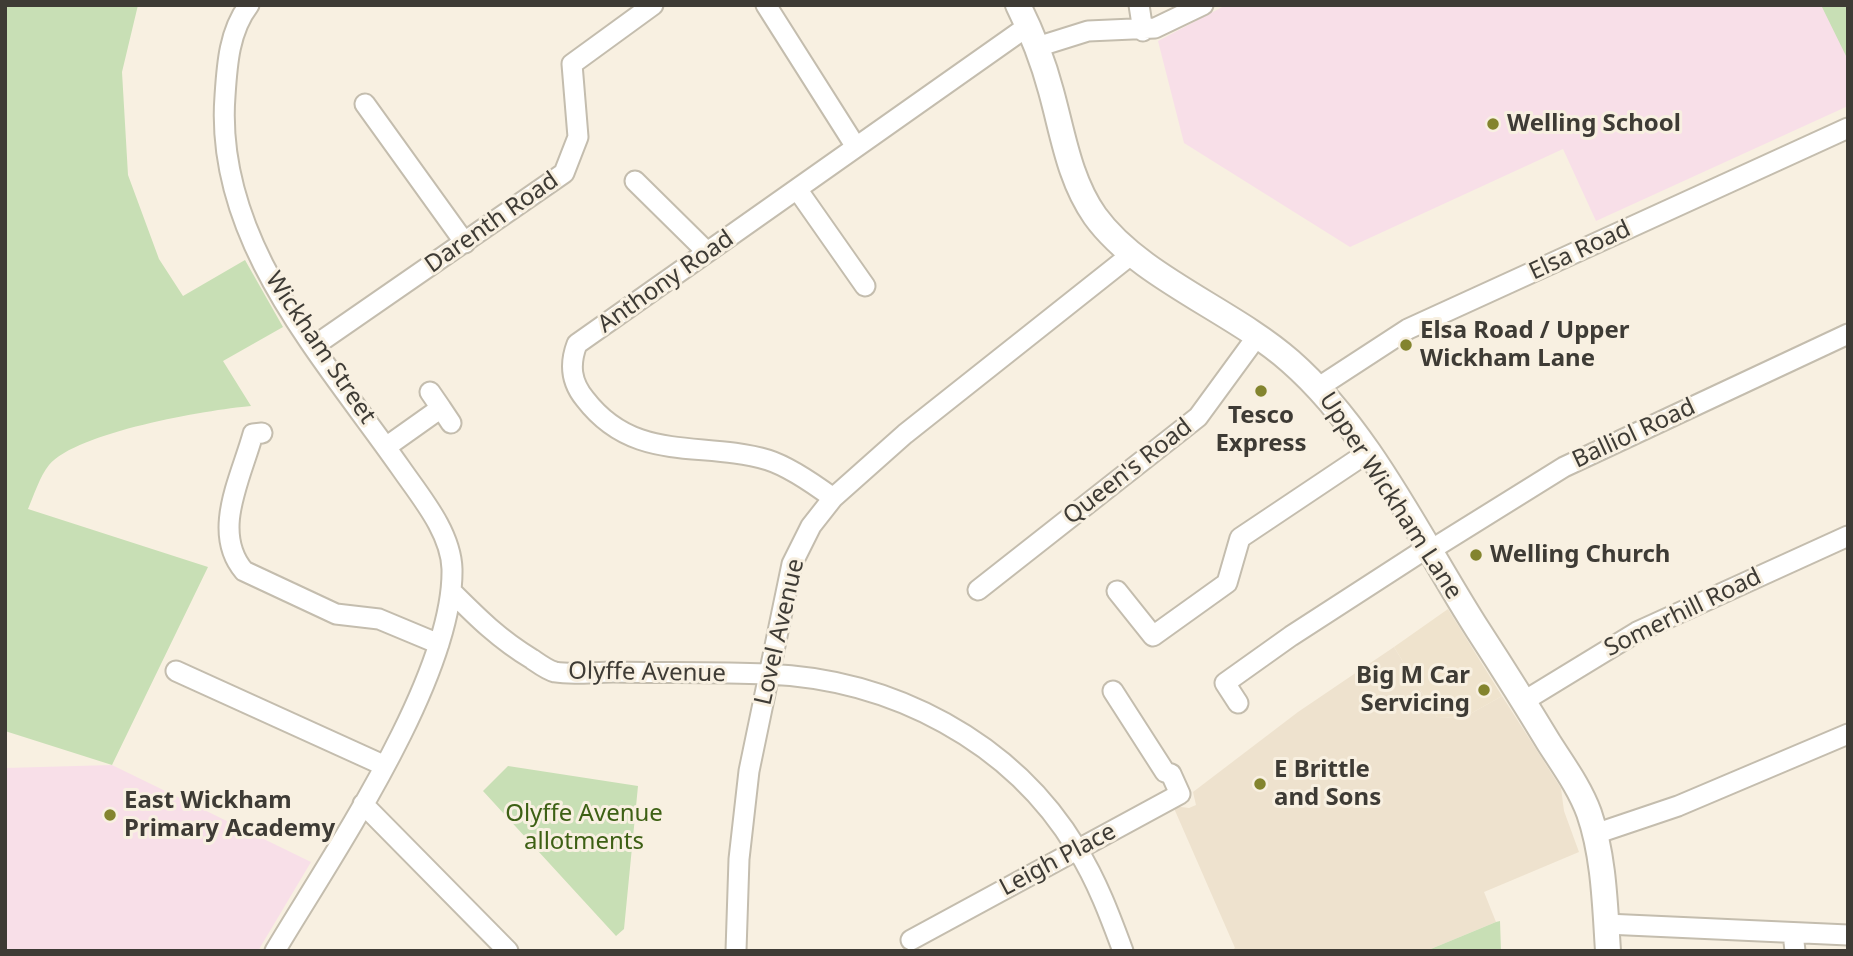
<!DOCTYPE html>
<style>
body{margin:0}
#map{position:relative;width:1853px;height:956px;overflow:hidden;background:#f8f0e1;font-family:"Noto Sans",sans-serif}
canvas{display:block}
.frame{position:absolute;inset:0;border:7px solid #3e3b35;pointer-events:none}
</style>
<div id="map">
<canvas width="1853" height="956"></canvas>
<div class="frame"></div>
</div>
<script>
const c = document.querySelector('canvas').getContext('2d');
c.lineJoin = 'round';
function paint(path, color) { c.fillStyle = color; c.fill(path, 'evenodd'); }
function stroke(path, color, width, dash) { c.strokeStyle = color; c.lineWidth = width; c.lineCap = dash ? 'butt' : 'round'; c.setLineDash(dash || []); c.stroke(path); }
function label(font, color, halo, rows, align = 'center') {
  c.font = font + ' "Noto Sans",sans-serif'; c.lineWidth = 6; c.setLineDash([]); c.textBaseline = 'middle'; c.strokeStyle = halo; c.fillStyle = color; for (const [text, x, y, turn = 0] of rows) {
    c.save(); c.translate(x, y); c.rotate((+turn || 0) * Math.PI / 180); c.textAlign = isNaN(turn) ? turn : align; if (halo) c.strokeText(text, 0, 0); c.fillText(text, 0, 0); c.restore();
  }
}
const built = new Path2D(`
 M1448 609 1502 696 1463 718 1437 717 1394 647Z`);
const industrial = new Path2D(`
 M1394 647 1437 717 1463 718 1502 696 1561 788 1564 811 1579 852 1484 892 1496 922 1426 951H1231L1235 948 1173 806 1189 808 1196 805 1193 792 1298 712Z`);
const education = new Path2D(`
 M1226 5H1848V106L1596 221 1563 149 1350 247 1184 143 1158 41Z
 M112 765 311 862 258 951H5V768Z`);
const green = new Path2D(`
 M5 5H138L122 72 128 175 159 259 183 296 245 260 283 327 223 361 251 406C206 410 77 432 49 465 40 476 34 495 28 509L208 567 112 765 5 731Z
 M1821 5H1848V60Z
 M508 766 638 786 624 929 616 936 483 791Z
 M1500 921 1501 951H1426L1496 922Z`);
const minor = new Path2D(`
 M249 5C229 31 227 65 225 96 214 240 323 357 400 467 420 496 451 532 452 569 454 678 331 857 275 951
 M766 5 856 147
 M1139 5 1143 31
 M1037 47 1088 31 1155 28 1203 5
 M365 104 465 243
 M635 181 707 252
 M797 189 865 286
 M314 346 564 173 578 137 572 64 653 5
 M1319 387 1408 329 1848 128
 M441 408 451 423
 M262 433 253 434C241 478 211 532 244 571L336 614 379 619 439 644
 M386 447 441 408 430 392
 M833 498C814 484 790 467 768 460 700 440 635 464 585 399 571 382 569 365 577 344L1028 26
 M1429 551 1564 467 1848 334
 M978 590 1198 417 1258 335
 M451 591C478 618 499 639 532 659 538 663 547 670 555 672 573 675 594 672 613 672 664 673 716 672 767 674 892 679 1012 741 1077 849 1097 881 1110 916 1123 951
 M1117 591 1153 636 1227 583 1240 538 1367 453
 M176 671 383 765
 M1524 701 1637 632 1848 536
 M1238 703 1225 683 1291 636 1427 548
 M363 804 508 951
 M1595 834 1678 806 1848 734
 M1606 924 1848 935
 M1793 933 1795 951
 M911 940 1180 794 1171 774 1165 772 1113 691
 M736 951 739 859 749 771 792 564 811 526 833 498 905 434 1132 254`);
const major = new Path2D(`
 M1018 5C1032 33 1043 61 1051 91 1063 134 1069 179 1095 216 1139 277 1232 310 1290 361 1370 431 1421 541 1478 630 1502 667 1526 705 1549 743 1563 765 1580 788 1589 813 1604 856 1605 906 1608 951`);
const markers = [
 [1493,124,7,"#83842e"],
 [1406,345,7,"#83842e"],
 [1261,391,7,"#83842e"],
 [1476,555,7,"#83842e"],
 [1484,690,7,"#83842e"],
 [1260,784,7,"#83842e"],
 [110,815,7,"#83842e"]
];
const poiNames = [
 ["Welling School",1507,124],
 ["Elsa Road / Upper",1420,331],
 ["Wickham Lane",1420,359],
 ["Tesco",1261,416,"center"],
 ["Express",1261,444,"center"],
 ["Welling Church",1490,555],
 ["Big M Car",1470,676,"right"],
 ["Servicing",1470,704,"right"],
 ["E Brittle",1274,770],
 ["and Sons",1274,798],
 ["East Wickham",124,801],
 ["Primary Academy",124,829]
];
const streetNames = [
 ["Darenth Road",492,223,-35],
 ["Elsa Road",1580,251,-25],
 ["Anthony Road",666,282,-35],
 ["Wickham Street",320,348,56],
 ["Balliol Road",1634,434,-25],
 ["Queen's Road",1128,472,-38],
 ["Upper Wickham Lane",1390,496,57],
 ["Somerhill Road",1683,613,-26],
 ["Lovel Avenue",780,632,-77],
 ["Olyffe Avenue",647,673,1],
 ["Leigh Place",1058,860,-28]
];
const parkNames = [
 ["Olyffe Avenue",584,814],
 ["allotments",584,842]
];
paint(built, '#efe3cd');
paint(industrial, '#eee2ce');
paint(education, '#f8dfe8');
paint(green, '#c8dfb5');
stroke(minor, '#c4bdae', 23);
stroke(major, '#c4bdae', 28);
stroke(minor, '#fff', 19);
stroke(major, '#fff', 24);
for (const [x, y, r, color] of markers) { const dot = new Path2D(); dot.arc(x, y, r, 0, 2 * Math.PI); c.fillStyle = color; c.fill(dot); stroke(dot, '#f8f0e1', 2.5); }
label('bold 24px', '#3e3b35', '#f8f0e1', poiNames, 'left');
label('24px', '#3e3b35', '#f8f0e1', streetNames);
label('24px', '#3d6014', '#f8f0e1', parkNames);
</script>
